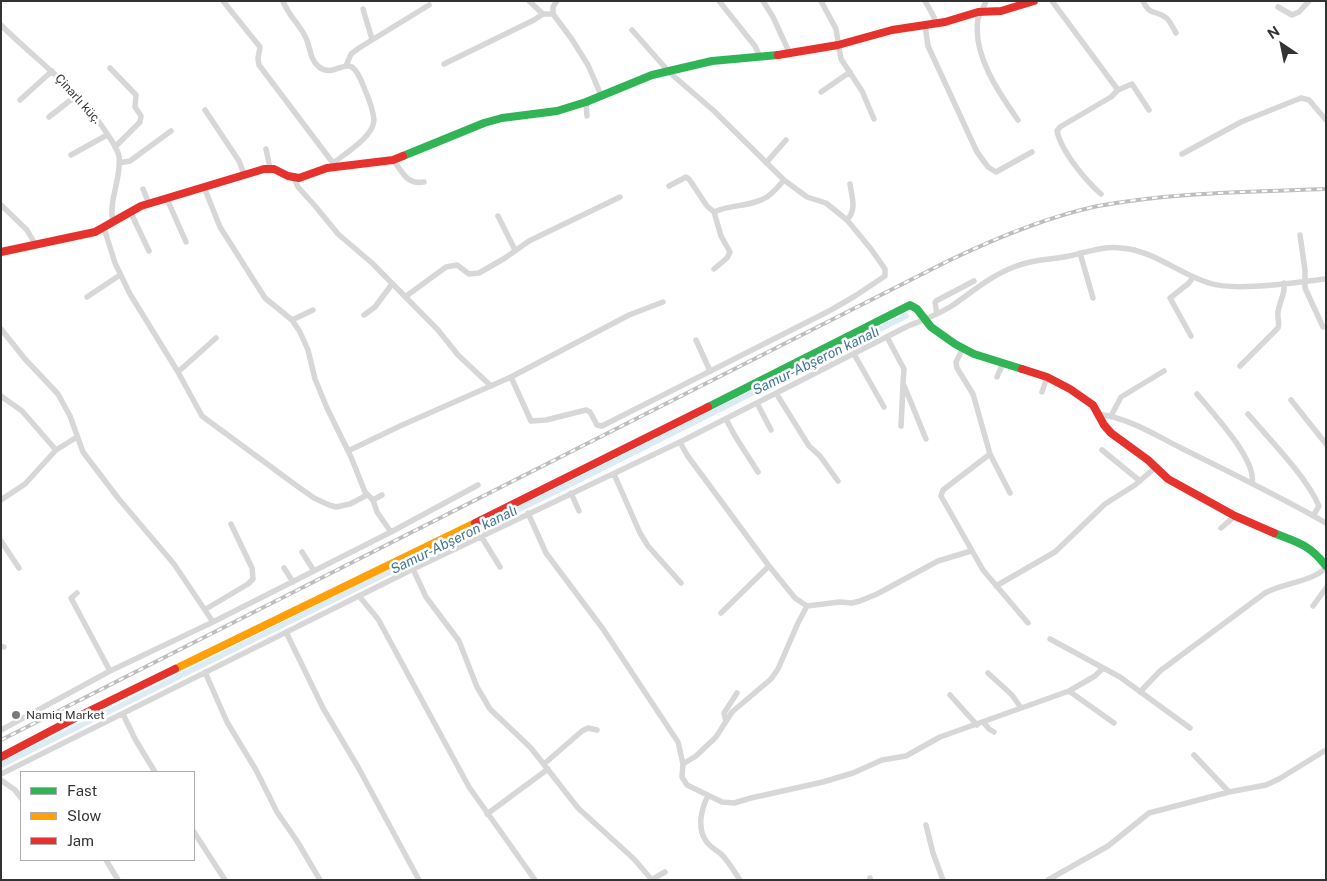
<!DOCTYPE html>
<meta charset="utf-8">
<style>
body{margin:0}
#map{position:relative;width:1327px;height:881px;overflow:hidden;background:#fff;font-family:"Public Sans",sans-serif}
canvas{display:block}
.frame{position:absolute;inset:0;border:2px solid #333;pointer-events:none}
.legend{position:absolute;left:20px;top:771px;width:175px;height:90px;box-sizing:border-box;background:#fff;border:1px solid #adadad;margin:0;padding:6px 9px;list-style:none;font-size:15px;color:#333}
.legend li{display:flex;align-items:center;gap:10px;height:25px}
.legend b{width:25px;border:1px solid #adadad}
.north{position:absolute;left:1257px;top:20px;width:50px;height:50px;-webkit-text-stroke:4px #fff;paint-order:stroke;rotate:326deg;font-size:14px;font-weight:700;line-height:20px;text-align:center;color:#333}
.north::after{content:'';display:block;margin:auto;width:18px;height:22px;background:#333;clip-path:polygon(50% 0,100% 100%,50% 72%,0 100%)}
</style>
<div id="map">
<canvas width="1327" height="881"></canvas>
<div class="frame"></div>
<ul class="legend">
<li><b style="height:6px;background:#30b455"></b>Fast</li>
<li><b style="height:6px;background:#ff9f0a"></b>Slow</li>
<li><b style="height:6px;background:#e5322d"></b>Jam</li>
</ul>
<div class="north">N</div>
</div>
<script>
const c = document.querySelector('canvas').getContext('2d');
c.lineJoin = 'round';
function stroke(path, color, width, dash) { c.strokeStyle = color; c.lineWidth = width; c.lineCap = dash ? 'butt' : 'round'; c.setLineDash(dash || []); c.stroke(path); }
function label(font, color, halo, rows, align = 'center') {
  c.font = font + ' "Public Sans",sans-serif'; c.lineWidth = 5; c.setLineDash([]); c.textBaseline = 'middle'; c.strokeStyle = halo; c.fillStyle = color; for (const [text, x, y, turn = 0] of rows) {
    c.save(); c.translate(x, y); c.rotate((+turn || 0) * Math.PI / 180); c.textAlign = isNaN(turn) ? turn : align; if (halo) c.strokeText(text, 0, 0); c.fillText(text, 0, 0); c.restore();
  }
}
const canal = new Path2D(`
 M1 765 367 583 571 484 906 316`);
const street = new Path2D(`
 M223 1 260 47 258 58 259 65 333 163
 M283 1C288 15 299 24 305 36 311 47 309 59 319 67 332 77 342 62 352 67 359 72 362 83 365 90 369 99 373 110 374 120 374 136 345 154 333 163L334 167
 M529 1 543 14H553
 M557 1 553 7V14L571 38 588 65 601 95
 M719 1 755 46 760 57
 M763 1 773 17 790 54
 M821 1 836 29 841 59 862 91 874 119
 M925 1 934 17 935 24
 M986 1C984 8 979 13 978 19 972 54 999 93 1018 120
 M1052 1 1118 90 1111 97 1060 127 1057 131C1061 151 1086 181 1101 194
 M1143 1C1151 17 1154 9 1165 17 1170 20 1173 28 1176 33
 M1278 7 1292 15 1299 12 1309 1
 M363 9 372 39
 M1 25C37 61 78 89 106 132 111 140 117 147 119 156 122 178 108 200 113 221
 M925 25 928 46 977 152 988 167 996 172 1032 152
 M444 64 534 20 543 14
 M346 66 351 54 359 48 429 5
 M110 68 136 95 135 107 141 116 140 122 115 147
 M1118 90 1132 84 1149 110
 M821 92 850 72
 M20 100 52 71
 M586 102 587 116
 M205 110 239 161 244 174
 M49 117 77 95
 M266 149 270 168
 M1182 154 1241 122 1301 98 1309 100 1326 120
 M71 155 107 135
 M393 160C403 172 406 185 424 182
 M119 163 130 161 171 131
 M766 163 786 140
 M294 178 298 187 316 207 338 234 372 263 438 330 458 355 491 386
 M669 186 686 177 689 179 707 206 714 212
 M204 187 220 227 265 298 292 320 300 332 308 350 315 379 327 408 351 457 365 492 373 500 382 495
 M143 189 149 204
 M167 199 186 242
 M1 205 27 230 35 244
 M130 211 149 251
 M498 216 515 250
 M847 220C857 209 852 198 850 184
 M104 228 115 263 130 294 178 372 202 416 297 486 314 498 329 505 336 507 350 504 367 495
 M1300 235 1305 270V288L1323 327
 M1080 253 1093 298
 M714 269 727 258 730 252 721 236 714 212C731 204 751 207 767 197 774 192 779 186 784 180
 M87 297 120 275
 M405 297 446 267 457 265 469 274 479 273 505 258 529 241 620 197
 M937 314 935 303 936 301 974 281
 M364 315 375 307 392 284
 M292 320 313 310
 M1 329 25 359 58 394 70 416 83 452 118 498 174 564 213 622
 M1191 336 1170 298 1189 283 1193 277
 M887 337 904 369 903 383 926 439
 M696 340 710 371
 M963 348 956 362 957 368 973 394 990 454 1010 493
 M854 354 884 407
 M1240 366 1278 328C1280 322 1277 318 1278 312 1279 302 1286 293 1284 283
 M178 372 216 338
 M511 377 531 421 546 420 586 410 590 412 597 425 602 426 831 310 855 296 885 276V269L871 249 847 220 826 203 807 197 784 180 714 111 669 72 632 30
 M997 377 1003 363
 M1042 392 1047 377
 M776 393 809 446 820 456 838 481
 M1197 394C1212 412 1257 460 1252 483
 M1 396 22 411 56 450
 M1291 400 1326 444
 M757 403 771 430
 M1098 414C1129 418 1155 435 1183 449 1231 473 1279 496 1326 523
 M1248 414C1270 440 1306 476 1319 506L1313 516
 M1111 416 1121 397 1164 371
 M726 419 735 436 758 472
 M901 426 903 385
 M680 442 687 455 769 566 795 598 807 606 840 602 852 603 860 601 877 594 938 561 971 551
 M1102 450 1140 481
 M348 451 400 426 511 377 629 315 663 302
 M990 454 943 490 941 496 983 570 1028 623
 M614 474 640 533 648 546 681 583
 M571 493 579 511
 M1 500 25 484 56 450 77 437
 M528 513 546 553 603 629 678 742 683 764 682 777 687 785 722 802 734 803 751 798 823 782 853 773 882 760 906 756 940 737 1069 691 1095 676 1103 668
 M1221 528 1235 516
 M391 532 478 485
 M481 536 500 567
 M1 541 19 568
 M302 552 314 571
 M284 568 293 582
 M413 569 426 597 459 641 477 687 490 709 531 748 578 808 634 859 652 880
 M996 586 1055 552 1105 504 1135 485 1156 467
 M77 593 71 598 110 671
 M359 596 378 619 469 787 535 880
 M1313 606 1326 588
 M206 609 248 584 253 579 252 568 231 524
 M721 613 769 566
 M286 632 323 708 358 767 419 880
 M1050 639 1120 677 1190 728
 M1 646 4 647
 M205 672 227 722 256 770 277 812 297 841 320 880
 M988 673 1012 695 1021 708
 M1069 691 1114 723
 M1140 692 1160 671 1265 593C1283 583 1311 582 1326 568
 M950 695 977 725
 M123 714 135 739 155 772
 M726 722 724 713 737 693
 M984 723 989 729 994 732
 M1 730 110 671 213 622 391 532 377 512 373 500
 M1194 755 1229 792
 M544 764 582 731 588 728 597 730
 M683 764 696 756 716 737 732 712 771 679 778 669 798 623 807 606
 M1 774 413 569 680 442 908 326C923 320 937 315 950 307 971 293 990 276 1014 267 1032 259 1050 260 1069 256 1087 252 1103 246 1121 248 1153 250 1179 274 1209 283 1235 292 1296 282 1326 279
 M1 780 15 790 21 798
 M708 796C701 809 697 828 706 841 710 847 716 850 721 854 729 862 734 871 740 880
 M487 814 548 769
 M926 825 933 853 943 880
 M194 832 225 880
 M106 860 118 880
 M651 880 665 872
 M870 880V878
 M1048 880 1108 846 1149 813 1229 792 1266 785 1279 779 1326 750`);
const fast = new Path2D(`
 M403 156 484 123 502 118 557 111 586 102 652 75 712 61 778 55
 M708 407 910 305 917 309 931 327 955 344 974 354 1022 369
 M1274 533C1298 543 1309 544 1326 566`);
const slow = new Path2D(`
 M175 669 475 523`);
const jam = new Path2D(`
 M778 55 838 45 892 30 945 22 978 12 1001 11 1034 1
 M1 252 95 232 141 206 264 169H274L288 176 299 178 327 168 393 160 403 156
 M1022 369 1047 377 1070 389 1093 405 1104 425 1111 433 1148 460 1168 479 1235 516 1274 533
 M475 523 708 407
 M1 757 77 717 175 669`);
const rail = new Path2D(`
 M1 740 948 261C996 238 1046 217 1098 206 1173 192 1250 192 1326 189`);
const markers = [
 [16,715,5,"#7a7a7a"]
];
const streetNames = [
 ["Çinarlı küç.",78,99,48]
];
const poiNames = [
 ["Namiq Market",26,715]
];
const waterNames = [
 ["Samur-Abşeron kanalı",816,361,-26],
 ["Samur-Abşeron kanalı",454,540,-26]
];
stroke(canal, '#ddebf3', 5.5);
stroke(street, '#d7d7d7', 5.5);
stroke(fast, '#30b455', 8);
stroke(slow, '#ff9f0a', 8);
stroke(jam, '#e5322d', 8);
stroke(rail, '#bebebe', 4);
stroke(rail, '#fff', 2, [5.5]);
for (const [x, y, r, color] of markers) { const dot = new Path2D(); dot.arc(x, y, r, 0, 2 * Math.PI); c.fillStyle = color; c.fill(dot); stroke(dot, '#fff', 2); }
label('12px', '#333', '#fff', streetNames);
label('12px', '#333', '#fff', poiNames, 'left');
label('italic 14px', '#3f7597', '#fff', waterNames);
</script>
